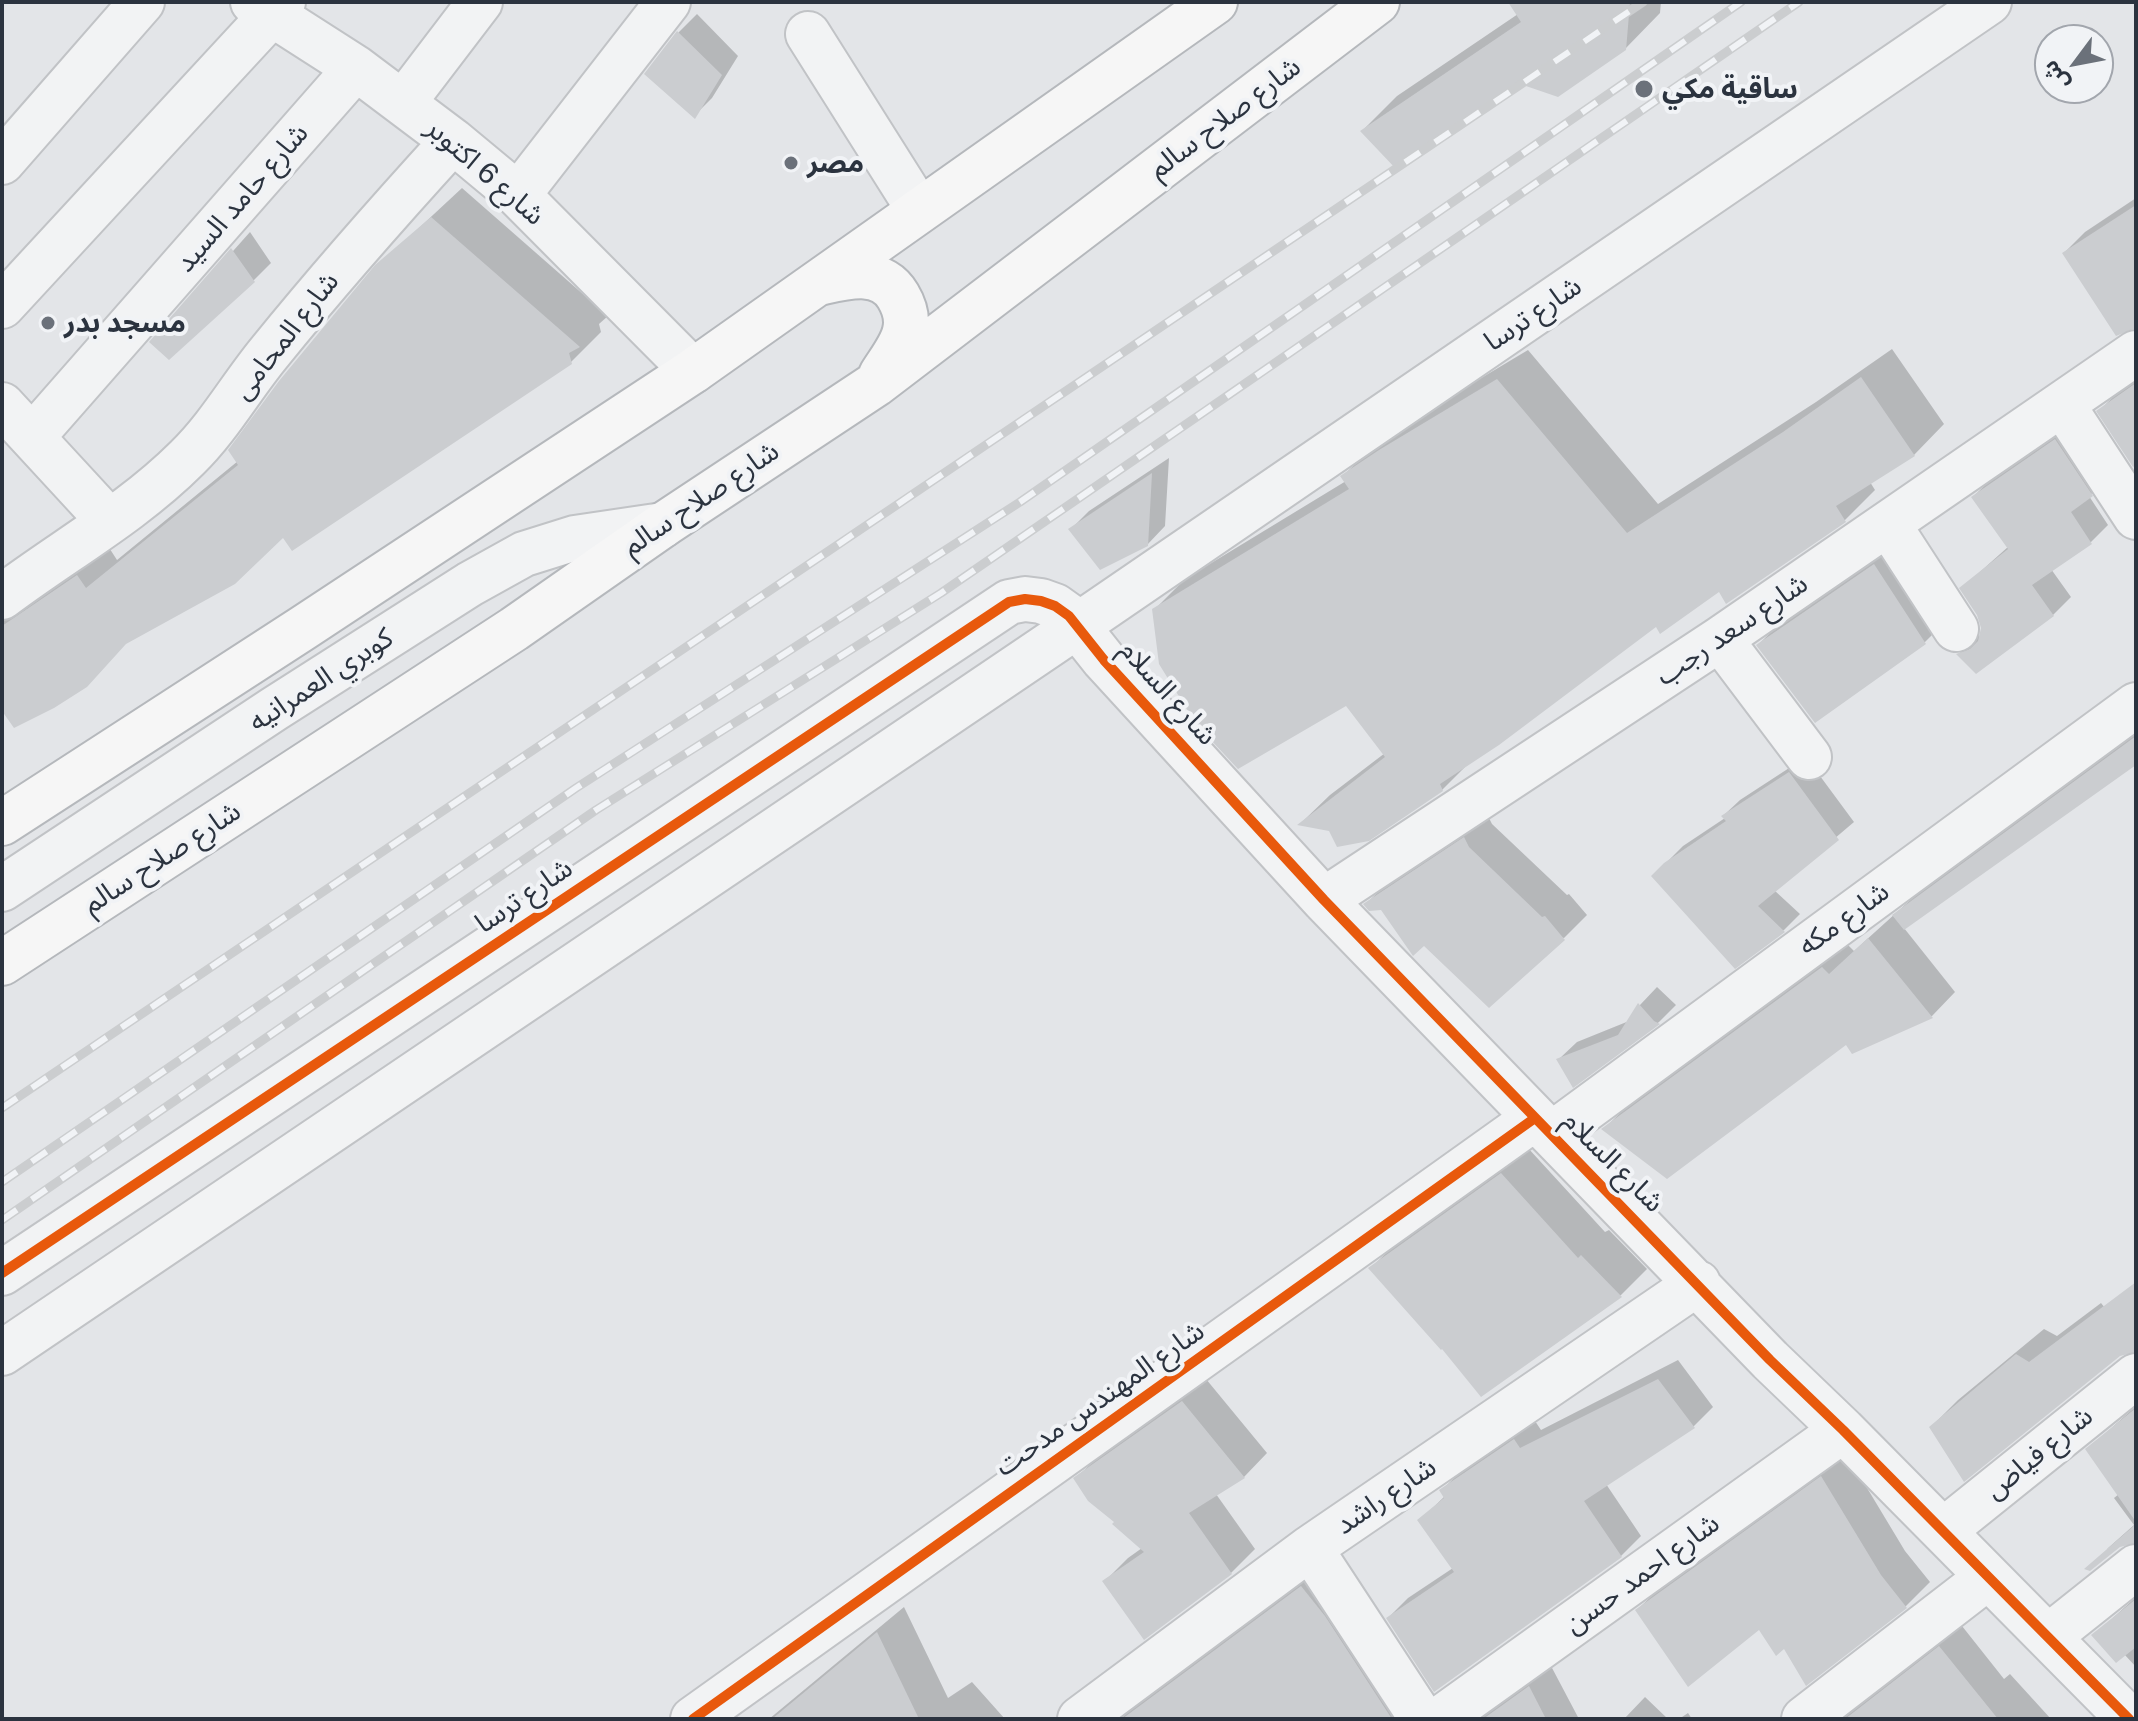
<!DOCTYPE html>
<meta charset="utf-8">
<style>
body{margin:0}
#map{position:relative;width:2138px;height:1721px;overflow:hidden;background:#e3e5e8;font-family:"Public Sans","Noto Sans Arabic",sans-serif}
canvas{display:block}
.frame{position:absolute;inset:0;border:4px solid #2b333f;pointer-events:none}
.north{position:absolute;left:2034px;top:24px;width:80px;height:80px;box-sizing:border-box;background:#f1f3f6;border:2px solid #a2a6ad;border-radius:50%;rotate:238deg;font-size:22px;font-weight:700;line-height:32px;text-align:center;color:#2b333f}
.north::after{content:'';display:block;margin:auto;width:28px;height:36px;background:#6b717a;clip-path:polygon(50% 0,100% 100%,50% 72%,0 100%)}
</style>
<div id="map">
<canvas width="2138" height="1721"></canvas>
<div class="frame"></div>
<div class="north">ش</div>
</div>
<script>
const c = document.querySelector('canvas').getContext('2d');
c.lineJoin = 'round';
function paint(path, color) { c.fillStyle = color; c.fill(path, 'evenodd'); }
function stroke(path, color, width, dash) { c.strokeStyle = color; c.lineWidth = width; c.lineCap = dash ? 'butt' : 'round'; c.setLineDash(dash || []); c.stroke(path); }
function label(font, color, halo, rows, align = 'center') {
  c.font = font + ' "Public Sans","Noto Sans Arabic",sans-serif'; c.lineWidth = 8; c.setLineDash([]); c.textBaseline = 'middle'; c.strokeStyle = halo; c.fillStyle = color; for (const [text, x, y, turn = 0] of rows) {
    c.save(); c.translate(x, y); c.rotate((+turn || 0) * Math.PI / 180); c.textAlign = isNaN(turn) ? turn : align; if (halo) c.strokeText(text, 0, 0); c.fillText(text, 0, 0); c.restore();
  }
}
const shadow = new Path2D(`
 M1510 2H1661L1660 13 1625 49 1362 131 1397 96 1518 14Z
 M697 14 738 56 712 98 694 116 646 74 679 32Z
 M462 188 608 316 599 324 601 332 571 362 284 535 129 641 2 708V621L108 546 117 560 238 461 377 267Z
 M2136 198V326L2064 253 2085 232Z
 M250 232 271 263 254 280 152 342Z
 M1892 349 1944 424 1914 455 1870 482 1875 490 1845 520 1727 601 1719 589 1656 624 1470 762 1442 790 1301 823 1330 795 1385 753 1347 704 1154 610 1185 579 1346 481 1343 476 1373 446 1411 420 1528 350 1658 504 1816 402Z
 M2136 379V468L2099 411 2120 390Z
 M2074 423 2109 477 2089 496 2108 525 2091 542 2051 569 2071 597 2053 615 1959 654 1976 637 1981 635 1983 628 1979 615 1962 588 2009 546 1973 497 1991 479Z
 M1169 458 1165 526 1147 545 1071 529 1089 511Z
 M1901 539 1951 616 1925 642 1758 645 1785 618Z
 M2136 732V762L1904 928 1955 992 1932 1016 1853 1051 1846 1042 1604 1129 1628 1105 1847 944 1854 951 1917 894Z
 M1806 757 1854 822 1774 890 1800 914 1784 930 1735 966 1653 876 1683 846 1725 818 1723 816 1740 800Z
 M1488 816 1492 824 1567 895 1569 894 1587 915 1564 938 1366 904 1389 881Z
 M1657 987 1676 1005 1659 1022 1574 1085 1559 1059 1577 1042 1629 1021 1640 1005Z
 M1528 1148 1605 1232 1609 1230 1647 1269 1621 1295 1482 1395 1443 1346 1371 1268 1398 1241Z
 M2101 1303 2131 1340 1931 1427 1958 1400 2044 1329 2057 1336Z
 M1678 1360 1713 1407 1693 1427 1606 1484 1641 1536 1621 1556 1388 1618 1408 1598 1453 1568 1420 1520 1445 1496 1441 1491 1461 1471 1535 1421 1541 1430Z
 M1206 1379 1267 1453 1244 1477 1216 1494 1255 1549 1231 1573 1104 1582 1128 1558 1142 1548 1076 1478 1100 1455Z
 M2136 1406V1541L2107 1549 2134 1525 2114 1498 2119 1494 2088 1449Z
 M1846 1453 1905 1551 1930 1582 1906 1606 1807 1683 1784 1646 1760 1627 1637 1610 1662 1586Z
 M1323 1566 1431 1719H1121L1130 1709Z
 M2136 1597V1667L2124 1654 2094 1635Z
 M904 1607 948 1698 972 1682 1005 1719H769Z
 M1962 1626 2004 1679 2010 1674 2051 1719H1840Z
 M1551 1666 1579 1719H1477Z
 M1645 1697 1668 1719H1624Z
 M1688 1713 1692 1719H1679Z`);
const building = new Path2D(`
 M1508 2H1630L1626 50 1558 97 1523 85 1397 170 1360 131 1521 22Z
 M677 31 722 75 695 119 644 74Z
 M2136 205V328L2116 336 2062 253Z
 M431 217 580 347 569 353 572 364 292 551 283 538 235 584 126 644 87 687 54 708 14 728 2 711V626L77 575 86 588 238 465 228 450 279 381 375 265Z
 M231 248 255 282 169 360 149 342Z
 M1861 377 1915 456 1836 506 1846 522 1726 604 1719 592 1660 634 1656 627 1499 745 1440 784 1443 791 1369 841 1337 847 1329 831 1297 825 1385 757 1346 706 1238 769 1196 724 1159 664 1152 609 1349 489 1340 476 1379 450 1497 379 1627 533 1783 432Z
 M2136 383V465L2133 467 2096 411Z
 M2055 439 2093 496 2071 512 2092 544 2032 585 2054 616 1976 674 1956 654 1970 649 1978 641 1981 628 1977 615 1959 588 2008 549 1971 497Z
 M1152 473 1148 546 1100 570 1068 529Z
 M1874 564 1926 644 1815 723 1756 645Z
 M2136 736V765L1904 930 1892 915Z
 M1789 772 1839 840 1758 906 1785 932 1735 969 1651 876 1664 863 1726 821 1721 816Z
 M1464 837 1469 847 1542 917 1545 916 1565 940 1489 1008 1424 946 1413 956 1381 910 1369 911 1363 904Z
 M1868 938 1933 1018 1852 1054 1846 1045 1667 1179 1601 1129 1822 967 1829 974Z
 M1638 1003 1654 1021 1660 1024 1573 1088 1556 1059 1618 1035Z
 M1501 1173 1578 1258 1581 1255 1622 1297 1481 1397 1442 1349 1441 1350 1368 1268Z
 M2136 1282V1352L2120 1356 1964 1482 1929 1427 2016 1354 2029 1362Z
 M1658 1379 1695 1428 1584 1501 1622 1557 1434 1692 1386 1618 1454 1572 1417 1520 1444 1498 1439 1490 1514 1439 1520 1448Z
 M1182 1401 1245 1478 1189 1513 1232 1574 1144 1640 1102 1581 1144 1552 1112 1524 1114 1522 1088 1501 1073 1478Z
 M2136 1408V1522L2085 1449Z
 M1821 1476 1881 1575 1907 1608 1806 1686 1784 1649 1776 1656 1759 1630 1688 1687 1635 1610Z
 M2136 1524V1543L2120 1547 2090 1571 2084 1569Z
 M1301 1586 1325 1616 1392 1719H1122Z
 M2136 1599V1647L2116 1663 2091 1635Z
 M877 1632 919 1719H772Z
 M1939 1646 1998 1719H1845Z
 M1529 1686 1546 1719H1483Z`);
const minor = new Path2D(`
 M253 2 356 68 453 141 518 195 693 371
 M808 34 919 210
 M403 103 480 2
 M2 162 142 2
 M518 195 668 2
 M2 306 283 2
 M2062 404 2136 517
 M2 405 109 521
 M33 436 356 68
 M1888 524 1956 629
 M2 597C63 551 132 513 187 458 219 427 241 387 269 353 328 280 390 210 453 141
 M1720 639 1809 757
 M2 889 274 709 470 584 524 554 575 538 663 525
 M1324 900 1720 639 2136 353
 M1552 1134 2136 705
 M2 1273 1009 602 1025 599 1041 601 1055 606 1069 616 1104 660 1324 900 1770 1360 1843 1430 2129 1719
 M2 1353 1077 626 1989 2
 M1943 1531 2136 1376
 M1310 1548 1422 1719
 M2048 1637 2136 1567
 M693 1719 1535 1118
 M1080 1719 1310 1548 1698 1283
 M1440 1719 1843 1430
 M1804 1719 1988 1577`);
const highway = new Path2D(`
 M819 283C846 277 881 267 898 296 904 306 908 318 905 331 902 346 889 362 881 375
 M2 823 303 628 693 371 1215 2
 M2 963 514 629 663 525 876 384 1377 2`);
const rail = new Path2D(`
 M2 1108 1643 2
 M2 1182 576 788 1020 502 1741 2
 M2 1220 596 810 941 593 1799 2`);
const cycleway = new Path2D(`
 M2 1273 1009 602 1025 599 1041 601 1055 606 1069 616 1104 660 1324 900 1770 1360 1843 1430 2129 1719
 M693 1719 1535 1118`);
const markers = [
 [1644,89,10,"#6b717a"],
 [791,163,8,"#6b717a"],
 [48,323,8,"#6b717a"]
];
const poiNames = [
 ["ساقية مكي",1662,89],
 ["مصر",807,163],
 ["مسجد بدر",64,323]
];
const streetNames = [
 ["شارع صلاح سالم",1225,118,-37],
 ["شارع 6 اكتوبر",485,172,41],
 ["شارع حامد السيد",242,198,-49],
 ["شارع ترسا",1533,314,-34],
 ["شارع المحامى",286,336,-52],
 ["شارع صلاح سالم",701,499,-34],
 ["شارع سعد رجب",1732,630,-34],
 ["كوبري العمرانيه",321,680,-33],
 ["شارع السلام",1168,693,48],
 ["شارع صلاح سالم",162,858,-33],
 ["شارع ترسا",524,896,-34],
 ["شارع مكه",1844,919,-36],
 ["شارع السلام",1613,1162,45],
 ["شارع المهندس مدحت",1100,1399,-35],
 ["شارع فياض",2039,1453,-39],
 ["شارع راشد",1386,1496,-34],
 ["شارع احمد حسن",1642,1574,-36]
];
paint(shadow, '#0003');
paint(building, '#cbcdd0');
stroke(minor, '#c1c3c6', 48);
stroke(highway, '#b5b8bc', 48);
stroke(minor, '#f2f3f4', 44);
stroke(highway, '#f6f6f6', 44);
stroke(rail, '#cbcdcf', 9);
stroke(rail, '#f1f3f6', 6, [18]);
stroke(cycleway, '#e8590c', 10);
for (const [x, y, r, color] of markers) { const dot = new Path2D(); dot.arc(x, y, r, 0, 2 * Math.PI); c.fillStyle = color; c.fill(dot); stroke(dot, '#f1f3f6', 3); }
label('bold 28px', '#2b333f', '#f1f3f6', poiNames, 'left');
label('28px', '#2b333f', '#f1f3f6', streetNames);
</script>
